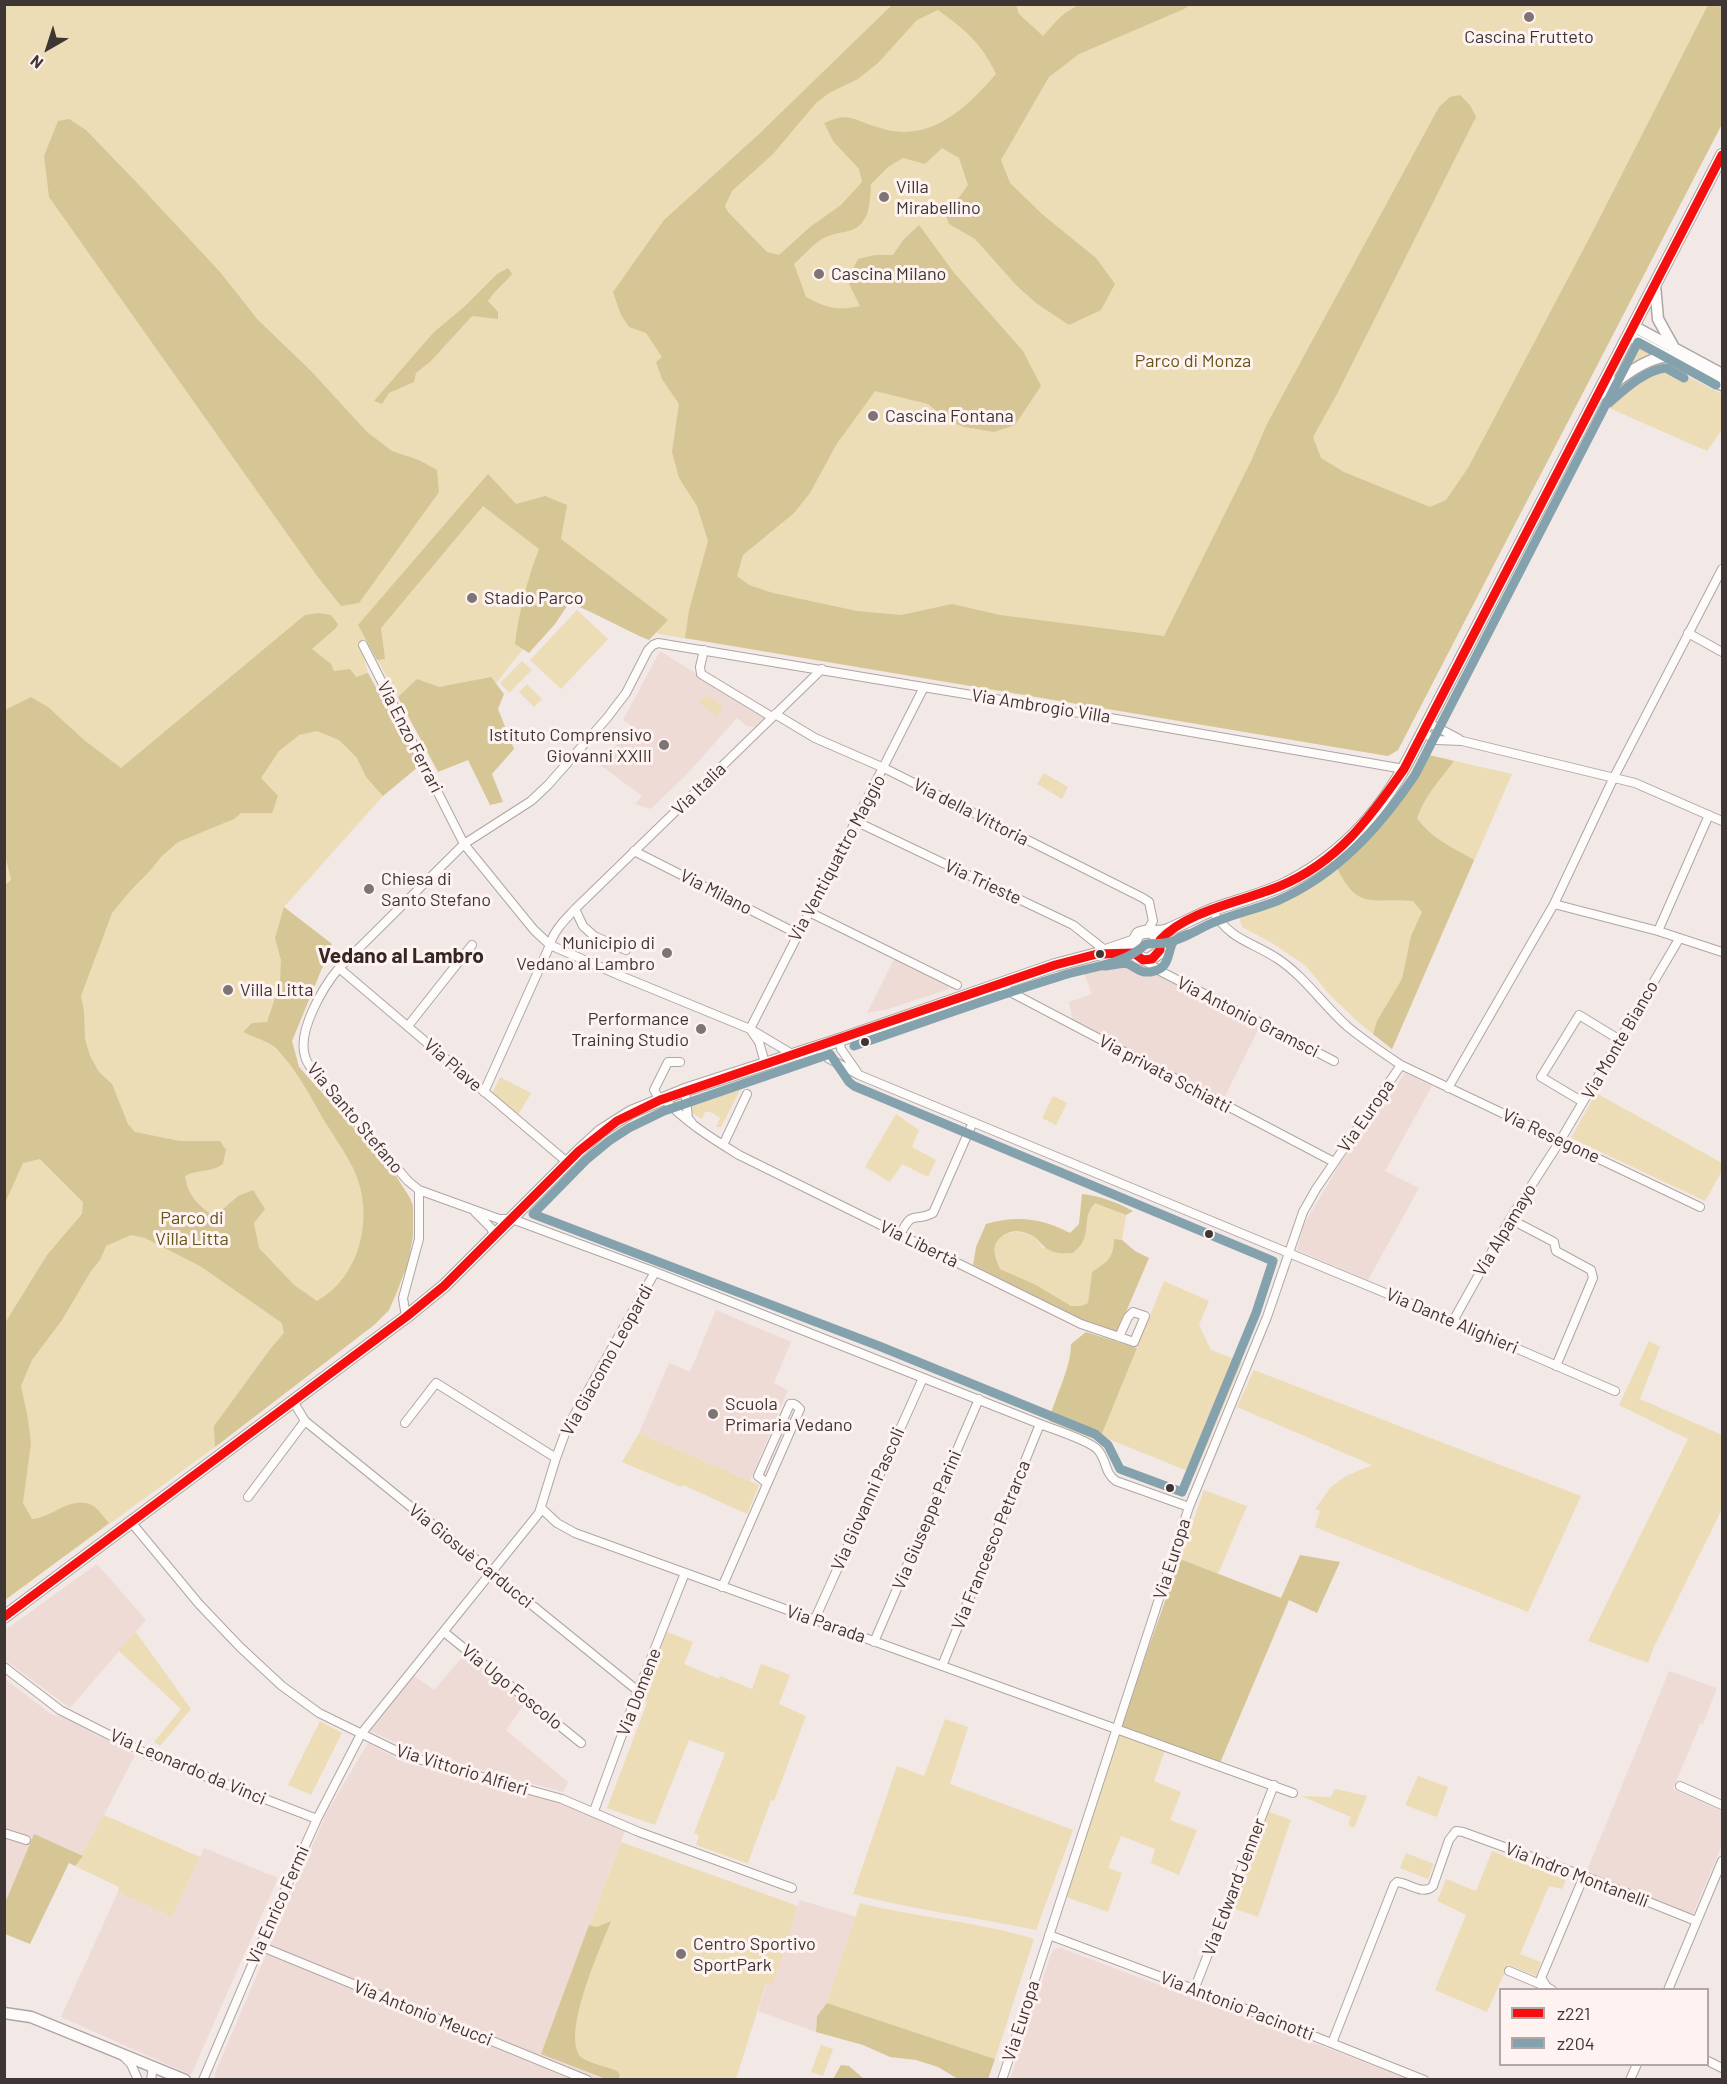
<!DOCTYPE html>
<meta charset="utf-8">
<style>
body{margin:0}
#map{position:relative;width:1727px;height:2084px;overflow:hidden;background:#f2e8e5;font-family:Barlow,sans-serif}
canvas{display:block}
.frame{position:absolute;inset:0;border:6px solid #3e3635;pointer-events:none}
.legend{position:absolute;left:1499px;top:1988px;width:210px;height:78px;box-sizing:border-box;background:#fff3f1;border:2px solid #b2a7a6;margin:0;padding:8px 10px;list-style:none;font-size:18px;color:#3e3635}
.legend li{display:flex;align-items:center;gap:12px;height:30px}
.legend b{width:30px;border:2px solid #b2a7a6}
.north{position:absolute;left:18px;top:18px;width:60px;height:60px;-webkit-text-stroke:4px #fff3f1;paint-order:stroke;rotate:219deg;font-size:16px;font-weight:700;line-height:24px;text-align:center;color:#3e3635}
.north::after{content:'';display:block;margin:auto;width:21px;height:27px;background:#3e3635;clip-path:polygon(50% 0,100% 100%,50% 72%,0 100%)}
</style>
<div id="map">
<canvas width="1727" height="2084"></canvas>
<div class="frame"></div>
<ul class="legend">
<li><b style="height:8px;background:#f50f0f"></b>z221</li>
<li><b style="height:8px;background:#84a2ae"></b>z204</li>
</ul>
<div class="north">N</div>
</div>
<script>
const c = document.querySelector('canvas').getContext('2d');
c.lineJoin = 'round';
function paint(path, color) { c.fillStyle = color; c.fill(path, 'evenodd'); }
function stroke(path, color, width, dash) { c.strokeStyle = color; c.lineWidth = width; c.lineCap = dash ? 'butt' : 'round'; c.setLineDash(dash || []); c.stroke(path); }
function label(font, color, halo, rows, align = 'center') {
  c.font = font + ' Barlow,sans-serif'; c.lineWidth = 6; c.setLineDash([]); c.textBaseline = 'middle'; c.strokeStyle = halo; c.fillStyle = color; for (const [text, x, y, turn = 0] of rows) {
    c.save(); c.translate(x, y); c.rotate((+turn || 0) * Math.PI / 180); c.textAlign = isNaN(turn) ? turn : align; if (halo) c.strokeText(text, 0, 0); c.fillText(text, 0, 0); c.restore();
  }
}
const built = new Path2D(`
 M660 651 766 717 755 727 747 726 737 718 688 773 651 809 635 804 642 796 599 764 633 727 623 720Z
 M895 957 946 983 949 989 888 1009 867 1013Z
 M1122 962H1132L1260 1026 1224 1098 1108 1038 1096 1035 1073 1021 1069 1002 1092 994 1082 968Z
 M1405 1073 1432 1086 1385 1171 1419 1188 1368 1280 1297 1250 1304 1224 1340 1164Z
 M716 1310 791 1342 774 1383 788 1390 750 1481 639 1433 669 1363 690 1372Z
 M97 1564 146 1620 70 1708 5 1660 4 1631Z
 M465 1654 525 1703 506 1730 568 1782 563 1792 419 1753 370 1731 413 1675 434 1690Z
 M1669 1671 1717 1688 1703 1724H1700L1673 1789 1722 1811V1845L1692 1916 1586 1873Z
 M5 1679 51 1714 63 1717 135 1755 83 1856 34 1835 5 1903Z
 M368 1743 406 1763 548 1798 564 1804 625 1831 541 2054 606 2079 215 2080V2073L326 1814Z
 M204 1848 278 1878 191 2075 61 2017 118 1892 172 1917Z
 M800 1900 857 1917 827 2003 817 2016 816 2032 758 2011 767 1983 773 1984Z
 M1061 1948 1242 2016 1409 2079H1010L1050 1957 1054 1949Z`);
const green = new Path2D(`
 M4 5H1722V124L1398 750 1388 756 659 634 584 571 434 763 367 641 361 646 368 673 419 766 383 796 284 907 332 944 292 1041 299 1067 394 1173 410 1198 413 1206V1236L398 1292 389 1310 374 1325 215 1447 5 1600Z
 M1633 345 1653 355 1615 380Z
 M1662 363 1722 394V430L1707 451 1609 408 1623 388Z
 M577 610 608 639 561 689 530 660Z
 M522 661 532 670 509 693 500 683Z
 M527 684 542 699 534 707 519 692Z
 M706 695 723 707 717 716 699 703Z
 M1429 755 1512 774 1392 1049 1358 1022 1329 994 1306 966 1272 943 1242 927 1238 912 1310 885 1346 862 1385 820Z
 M1044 773 1068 787 1062 799 1037 784Z
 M500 1077 531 1093 518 1115 492 1093Z
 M737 1086 740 1090 721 1127H716L720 1118 711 1112H705L702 1119 692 1113 691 1103Z
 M1596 1093 1722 1163V1171L1705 1201 1571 1138Z
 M1053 1096 1067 1103 1056 1125 1042 1118Z
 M896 1114 919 1130 912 1147 936 1160 928 1177 902 1164 890 1182 865 1167Z
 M1095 1202 1126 1215 1122 1240 1114 1239C1113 1259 1108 1261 1092 1272L1088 1303 1081 1306H1071L1000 1269C998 1265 996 1261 995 1256 990 1235 1014 1227 1030 1235 1035 1237 1039 1243 1043 1248L1087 1226 1088 1210Z
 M1164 1281 1209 1301 1199 1325 1211 1350 1242 1362 1195 1474 1101 1436Z
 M1649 1341 1660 1347 1640 1399 1722 1435V1509L1653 1649 1648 1663 1588 1641 1688 1439 1619 1405Z
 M1254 1370 1581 1496 1528 1612 1315 1527 1320 1511 1315 1509 1331 1487 1346 1476 1372 1465 1237 1407Z
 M639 1433 759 1485 747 1514 683 1485 681 1487 622 1462Z
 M1204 1490 1247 1506 1218 1574 1180 1559Z
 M136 1632 191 1709 160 1746 154 1742 181 1709 118 1650Z
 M667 1632 693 1642 684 1664 719 1679 720 1676 752 1689 761 1664 790 1675 779 1704 806 1716 774 1801 771 1800 748 1863 743 1862 696 1845 699 1836 694 1833 725 1753 689 1740 655 1825 607 1808 647 1703 642 1694Z
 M945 1719 968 1727 950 1784 1073 1830 1036 1930C975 1917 914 1910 853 1894L897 1766 924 1776Z
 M320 1721 342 1733 311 1795 288 1785Z
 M1118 1733 1165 1751 1154 1781 1181 1792 1170 1820 1197 1830 1179 1875 1151 1863 1155 1849 1121 1836 1108 1868 1122 1873 1108 1912 1066 1897Z
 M1418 1776 1448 1787 1437 1817 1405 1805Z
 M1335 1789 1367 1796 1354 1828 1348 1825 1351 1817 1301 1796 1331 1797Z
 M1267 1811 1291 1820 1258 1917 1230 1907Z
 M104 1815 200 1857 172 1917 118 1892 119 1887 75 1866Z
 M621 1842 798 1906 773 1985 766 1984 736 2079H606L541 2054Z
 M1492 1851 1566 1880 1562 1889 1549 1886 1520 1954 1541 1962 1536 1976 1508 1965 1487 2012 1435 1990 1466 1915 1437 1901 1446 1879 1476 1891Z
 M1406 1853 1434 1864 1428 1879 1400 1868Z
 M860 1903C918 1918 977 1921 1034 1939L995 2059 827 2003Z
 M821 2045 833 2049 823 2076 811 2072Z`);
const forest = new Path2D(`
 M893 4 1016 5 1019 14 1043 36C1054 24 1063 11 1080 5H1190L1184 9 1079 54 1049 77 1001 160 1010 183 1042 214 1096 258 1115 284 1101 310 1069 325 1036 303 1017 286 975 239 949 224 945 212 958 199 968 185 959 158 942 148 925 164 903 158 888 167 871 184C870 203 870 225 849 231 839 233 831 234 822 239 812 245 803 256 794 264L806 297C827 308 837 311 860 306L847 280 858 259 875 255H893L904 239 919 225 955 274 1023 351 1041 386 1015 425 994 432 964 427 949 421 928 404 875 391 836 445 810 493 794 513 743 555 737 576 749 585 773 593 857 611 901 615 952 604 1000 615 1164 636 1252 459 1267 424 1439 107 1450 97 1460 95 1470 105 1476 117 1337 394 1313 437 1321 458 1344 472 1430 507 1446 500 1468 468 1592 233 1708 5H1722V124L1398 750 1388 756 685 638 689 610 708 541 697 506 679 478 672 452 679 404 662 379 656 362 662 357 646 333 629 327 621 315 613 292 664 220 758 135ZM938 10C965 30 981 42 996 74 964 110 929 145 877 127 853 120 850 111 824 123L833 141 859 169 862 182 841 205 810 227 779 255 767 252 728 212 725 206 732 191 773 154 816 103 829 93 858 79 878 63 917 20Z
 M69 119 86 130 138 184 220 272 258 320 311 371 367 432 392 451 419 460 437 470 439 492 359 603 341 606 317 576 49 197 44 156 58 121Z
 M508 268 512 274C504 284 494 291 488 301L498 312V319L472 316 431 361 416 373 414 382 389 393 382 404 374 401 434 332 464 307 497 274Z
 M488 474 516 504 545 496 567 505 561 539 668 620 649 640C622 629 597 613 569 603L555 624 529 653 515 644C519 611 527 580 539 549L483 506 381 628 385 659 377 660 358 625Z
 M318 613 331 615 338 624 336 628 312 649 331 664 334 671 350 669 356 677 368 673 419 766 383 796 366 777 357 758 339 740 317 731 299 735 279 751 261 778 278 796 272 813H241L234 819 178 842 162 856 148 873 131 890 112 913 81 996 84 1012 85 1039 90 1056 99 1072 112 1084 128 1124 135 1132 180 1141H220L226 1150 223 1164C211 1173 197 1169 185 1176 188 1197 199 1205 214 1217L238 1196 253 1190 265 1209 254 1223 259 1248 294 1285 317 1301C361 1276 374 1217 355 1172 346 1153 333 1135 322 1117 309 1093 295 1068 276 1048 268 1041 253 1037 243 1032L252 1023 267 1022 280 983 281 960 275 938 284 907 332 944 292 1041 299 1067 394 1173 410 1198 413 1206V1236L408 1264 389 1310 374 1325 215 1447 214 1426 271 1348 284 1333 282 1323 200 1266 145 1238 131 1235 106 1246 100 1260 91 1271 62 1320 32 1360 21 1386 28 1419 31 1443 23 1503 32 1519C54 1517 70 1495 92 1505 98 1508 104 1518 109 1523L5 1600V1323L47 1255 82 1214 83 1202 40 1159 23 1163 5 1203 4 886 11 880 4 851 5 710 31 697 48 707 84 740 121 768 305 615Z
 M491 677 504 694 498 709 514 749 492 774 503 802 490 805 468 760 438 772 398 697 417 679 439 687Z
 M1429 755 1454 761C1440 780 1425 795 1417 818 1430 838 1454 848 1474 860L1392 1049 1373 1034 1377 1021 1402 979 1411 936 1422 912 1413 901C1372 897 1359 912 1337 868L1346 862 1385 820Z
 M1082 1194C1101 1196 1116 1202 1133 1211L1126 1215 1095 1203C1083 1216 1090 1226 1083 1241 1081 1246 1076 1250 1073 1253 1067 1253 1060 1254 1054 1252 1043 1249 1040 1240 1031 1235 1020 1229 1008 1230 1000 1238 990 1247 996 1259 1000 1269L1036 1285 1071 1306H1081L1088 1303 1092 1272C1108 1261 1113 1259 1114 1239L1122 1240 1135 1251 1149 1258 1117 1333 1080 1319 973 1265 976 1247 986 1224C1017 1215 1042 1218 1070 1233L1079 1224Z
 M1086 1332 1137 1348 1099 1441 1049 1421C1055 1396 1071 1369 1071 1344Z
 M1300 1555 1340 1562 1317 1613 1289 1600 1220 1763 1120 1728 1180 1559 1281 1598Z
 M34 1834 83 1856 75 1866 69 1863 30 1944 5 1934V1903Z
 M611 1921C601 1946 559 2038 582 2058 589 2063 608 2067 617 2071L620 2075 618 2080 606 2079 541 2054 589 1925 597 1927Z
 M827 2003 995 2059 988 2079H958L938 2067 916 2060 890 2057 863 2045 816 2032 817 2016Z
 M841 2065 849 2066 864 2079H833Z`);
const minor = new Path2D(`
 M1688 633 1722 652
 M363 645 464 844 534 930 550 945 621 976 750 1029 792 1054
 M704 650 700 667 701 674 772 717
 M775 714 815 738 884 768 1143 898 1149 902 1153 921 1147 931
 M1427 722 1459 739
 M1422 732 1436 740 1462 741 1635 783 1722 821
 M855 821 1073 925 1106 951
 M634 851 798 934
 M1554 904 1658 931 1722 952
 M575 909 583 926 594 936 626 950
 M1212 910C1231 941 1251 941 1278 959 1305 977 1324 1006 1348 1027 1365 1041 1383 1053 1401 1065L1700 1207
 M809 912 957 985
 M1658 931 1709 815
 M1144 960 1162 972 1334 1061
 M339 968 567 1162
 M997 985 1334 1162
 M408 1026 472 945
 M750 1029 924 687
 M750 1029 759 1042 765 1063
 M839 1040 841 1049 857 1072
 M818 1046 828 1058 859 1075 1453 1321 1615 1391
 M1448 1088 1554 904 1614 777 1722 569
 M685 1090 688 1118 692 1123
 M484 1092 550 945C553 931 566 919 575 909L822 669
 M663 1098C686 1122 711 1138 739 1155L1081 1324 1134 1342 1145 1316 1133 1312 1128 1317 1119 1337
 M660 1100 654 1090 668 1062H680
 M1583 1102 1541 1077 1579 1015 1620 1040
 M723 1145 747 1094
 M475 1212 491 1228 495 1236
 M1510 1219 1554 1242 1556 1251 1591 1270 1593 1278 1556 1366
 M900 1235C913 1208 914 1223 933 1213L973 1122
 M406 1317 403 1298 419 1239V1190
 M1453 1321 1510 1219 1560 1141 1679 939
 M293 1401 305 1421 638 1691
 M405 1423 436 1383 556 1458
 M248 1497 305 1421
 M1189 1507 1116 1481C1104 1473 1107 1459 1097 1449 1088 1440 1053 1429 1040 1424L655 1272 512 1219H499L419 1190 408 1181 314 1073C311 1067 306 1062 305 1056 297 1031 323 987 339 968L464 844 531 801 548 785 607 718 626 693 648 650 653 645 658 643 1116 719 1404 769
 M541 1508 557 1523 575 1533 1293 1793
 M131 1522 199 1604 240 1647 282 1686 319 1713 407 1756 562 1799 639 1832 792 1888
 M722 1587 800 1409C797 1406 795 1403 790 1404L758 1476 767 1483
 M814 1621 923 1378
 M444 1632 581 1743
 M874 1642 979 1399
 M942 1666 1040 1424
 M4 1667 60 1710 145 1753 317 1819
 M1680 1786 1722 1805
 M594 1811 638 1691 685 1573
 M4 1833 26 1840
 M1049 1935 1228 2002 1424 2080
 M260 1946 587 2080
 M1509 1971 1547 1987
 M1194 1990 1274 1785
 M1552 1990 1547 1987 1541 1978 1584 1876
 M1668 1990 1722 1861
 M1332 2043 1394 1885 1397 1882C1409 1883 1423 1896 1433 1886L1449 1840 1456 1831 1463 1832 1584 1876 1696 1921
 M122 2055 131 2064 138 2080
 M1708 2061 1722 2068
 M151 2080 153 2066
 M203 2080 260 1946 317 1819 361 1734 539 1513 556 1458 567 1428 655 1272
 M1002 2080 1189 1507 1267 1317 1303 1212 1316 1189 1401 1065
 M1630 2080 1637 2064`);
const tertiary = new Path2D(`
 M1655 285 1658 319 1673 346
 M1633 326 1722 374
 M1629 336 1722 385
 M1597 397C1617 381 1642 359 1668 356
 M4 2013 31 2017 185 2080`);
const secondary = new Path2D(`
 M1153 933C1160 938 1163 944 1159 953L1148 960C1139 959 1133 955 1132 946L1138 934C1148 929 1158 934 1168 930 1184 923 1199 915 1214 909 1237 901 1261 895 1283 885 1339 858 1381 812 1410 757L1722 155
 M4 1617 406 1317 444 1286 579 1151 601 1131 631 1112 685 1090 839 1040 1055 965 1097 954 1132 942`);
const bus1 = new Path2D(`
 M4 1617 406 1317 444 1286 579 1151 617 1121 660 1100 1055 965 1097 954 1134 953 1143 960 1152 959 1160 950V940C1188 910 1242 902 1280 886 1338 862 1369 819 1404 769L1722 155`);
const bus2 = new Path2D(`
 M1609 403C1624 390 1645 370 1666 368L1684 378
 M1104 966C1111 966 1122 962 1128 964 1137 968 1140 973 1150 972 1169 969 1167 957 1172 944 1175 938 1183 936 1188 934
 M854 1046C922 1023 989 998 1058 977 1087 967 1123 966 1146 944 1153 943 1159 944 1165 943 1185 940 1201 926 1220 920 1239 913 1259 908 1277 901 1337 875 1379 828 1415 775L1638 342 1716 385
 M830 1054 849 1082 854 1086 1273 1261 1256 1313 1182 1492 1120 1469 1108 1445 1095 1434 879 1346 533 1214 586 1160 609 1141 629 1128 664 1111Z`);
const markers = [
 [1529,17,6,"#7d7473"],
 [884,197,6,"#7d7473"],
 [819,274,6,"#7d7473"],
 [873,416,6,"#7d7473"],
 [472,598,6,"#7d7473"],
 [664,745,6,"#7d7473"],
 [369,889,6,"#7d7473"],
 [667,953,6,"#7d7473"],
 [1100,954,5,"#3e3635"],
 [228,990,6,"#7d7473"],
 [701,1029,6,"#7d7473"],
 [865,1042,5,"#3e3635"],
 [1209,1234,5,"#3e3635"],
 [713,1414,6,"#7d7473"],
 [1170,1488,5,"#3e3635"],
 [681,1954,6,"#7d7473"]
];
const poiNames = [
 ["Cascina Frutteto",1529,37,"center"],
 ["Villa",896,187],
 ["Mirabellino",896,208],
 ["Cascina Milano",831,274],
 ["Cascina Fontana",885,416],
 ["Stadio Parco",484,598],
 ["Istituto Comprensivo",652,735,"right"],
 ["Giovanni XXIII",652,756,"right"],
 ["Chiesa di",381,879],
 ["Santo Stefano",381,900],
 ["Municipio di",655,943,"right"],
 ["Vedano al Lambro",655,964,"right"],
 ["Villa Litta",240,990],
 ["Performance",689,1019,"right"],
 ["Training Studio",689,1040,"right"],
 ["Scuola",725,1404],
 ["Primaria Vedano",725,1425],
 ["Centro Sportivo",693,1944],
 ["SportPark",693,1965]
];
const parkNames = [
 ["Parco di Monza",1193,361],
 ["Parco di",192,1218],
 ["Villa Litta",192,1239]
];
const streetNames = [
 ["Via Ambrogio Villa",1041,706,9],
 ["Via Enzo Ferrari",410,737,63],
 ["Via Italia",699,789,-44],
 ["Via della Vittoria",971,812,27],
 ["Via Ventiquattro Maggio",837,858,-62],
 ["Via Trieste",983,882,25],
 ["Via Milano",716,892,27],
 ["Via Antonio Gramsci",1248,1017,27],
 ["Via Monte Bianco",1620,1040,-60],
 ["Via Piave",453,1065,41],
 ["Via privata Schiatti",1165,1074,28],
 ["Via Europa",1366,1116,-55],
 ["Via Santo Stefano",355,1118,50],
 ["Via Resegone",1551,1136,25],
 ["Via Alpamayo",1505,1230,-59],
 ["Via Libertà",919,1244,26],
 ["Via Dante Alighieri",1452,1321,23],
 ["Via Giacomo Leopardi",607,1360,-61],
 ["Via Giovanni Pascoli",868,1499,-66],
 ["Via Giuseppe Parini",927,1520,-67],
 ["Via Francesco Petrarca",991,1545,-68],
 ["Via Giosuè Carducci",471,1556,39],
 ["Via Europa",1172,1559,-72],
 ["Via Parada",826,1624,19],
 ["Via Ugo Foscolo",512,1687,39],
 ["Via Domene",639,1692,-69],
 ["Via Leonardo da Vinci",188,1767,23],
 ["Via Vittorio Alfieri",462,1770,17],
 ["Via Indro Montanelli",1577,1875,21],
 ["Via Edward Jenner",1234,1887,-69],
 ["Via Enrico Fermi",278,1905,-66],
 ["Via Antonio Pacinotti",1237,2006,21],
 ["Via Antonio Meucci",423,2013,22],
 ["Via Europa",1021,2021,-72]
];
const quarterNames = [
 ["Vedano al Lambro",401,956]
];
paint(built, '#eedbd6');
paint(green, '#ecddb7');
paint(forest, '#d6c696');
stroke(minor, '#aea6a4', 10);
stroke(tertiary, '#aea6a4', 13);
stroke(secondary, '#aea6a4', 14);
stroke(minor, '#fdfcfb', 8);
stroke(tertiary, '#fdfcfb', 10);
stroke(secondary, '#fdfcfb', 12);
stroke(bus1, '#f50f0f', 9);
stroke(bus2, '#84a2ae', 9);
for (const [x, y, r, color] of markers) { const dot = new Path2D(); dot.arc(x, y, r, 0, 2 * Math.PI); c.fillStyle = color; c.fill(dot); stroke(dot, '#fff3f1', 2); }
label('18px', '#3e3635', '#fff3f1', poiNames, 'left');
label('18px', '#655516', '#fff3f1', parkNames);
label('18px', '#3e3635', '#fff3f1', streetNames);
label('bold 21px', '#362725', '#fff3f1', quarterNames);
</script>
